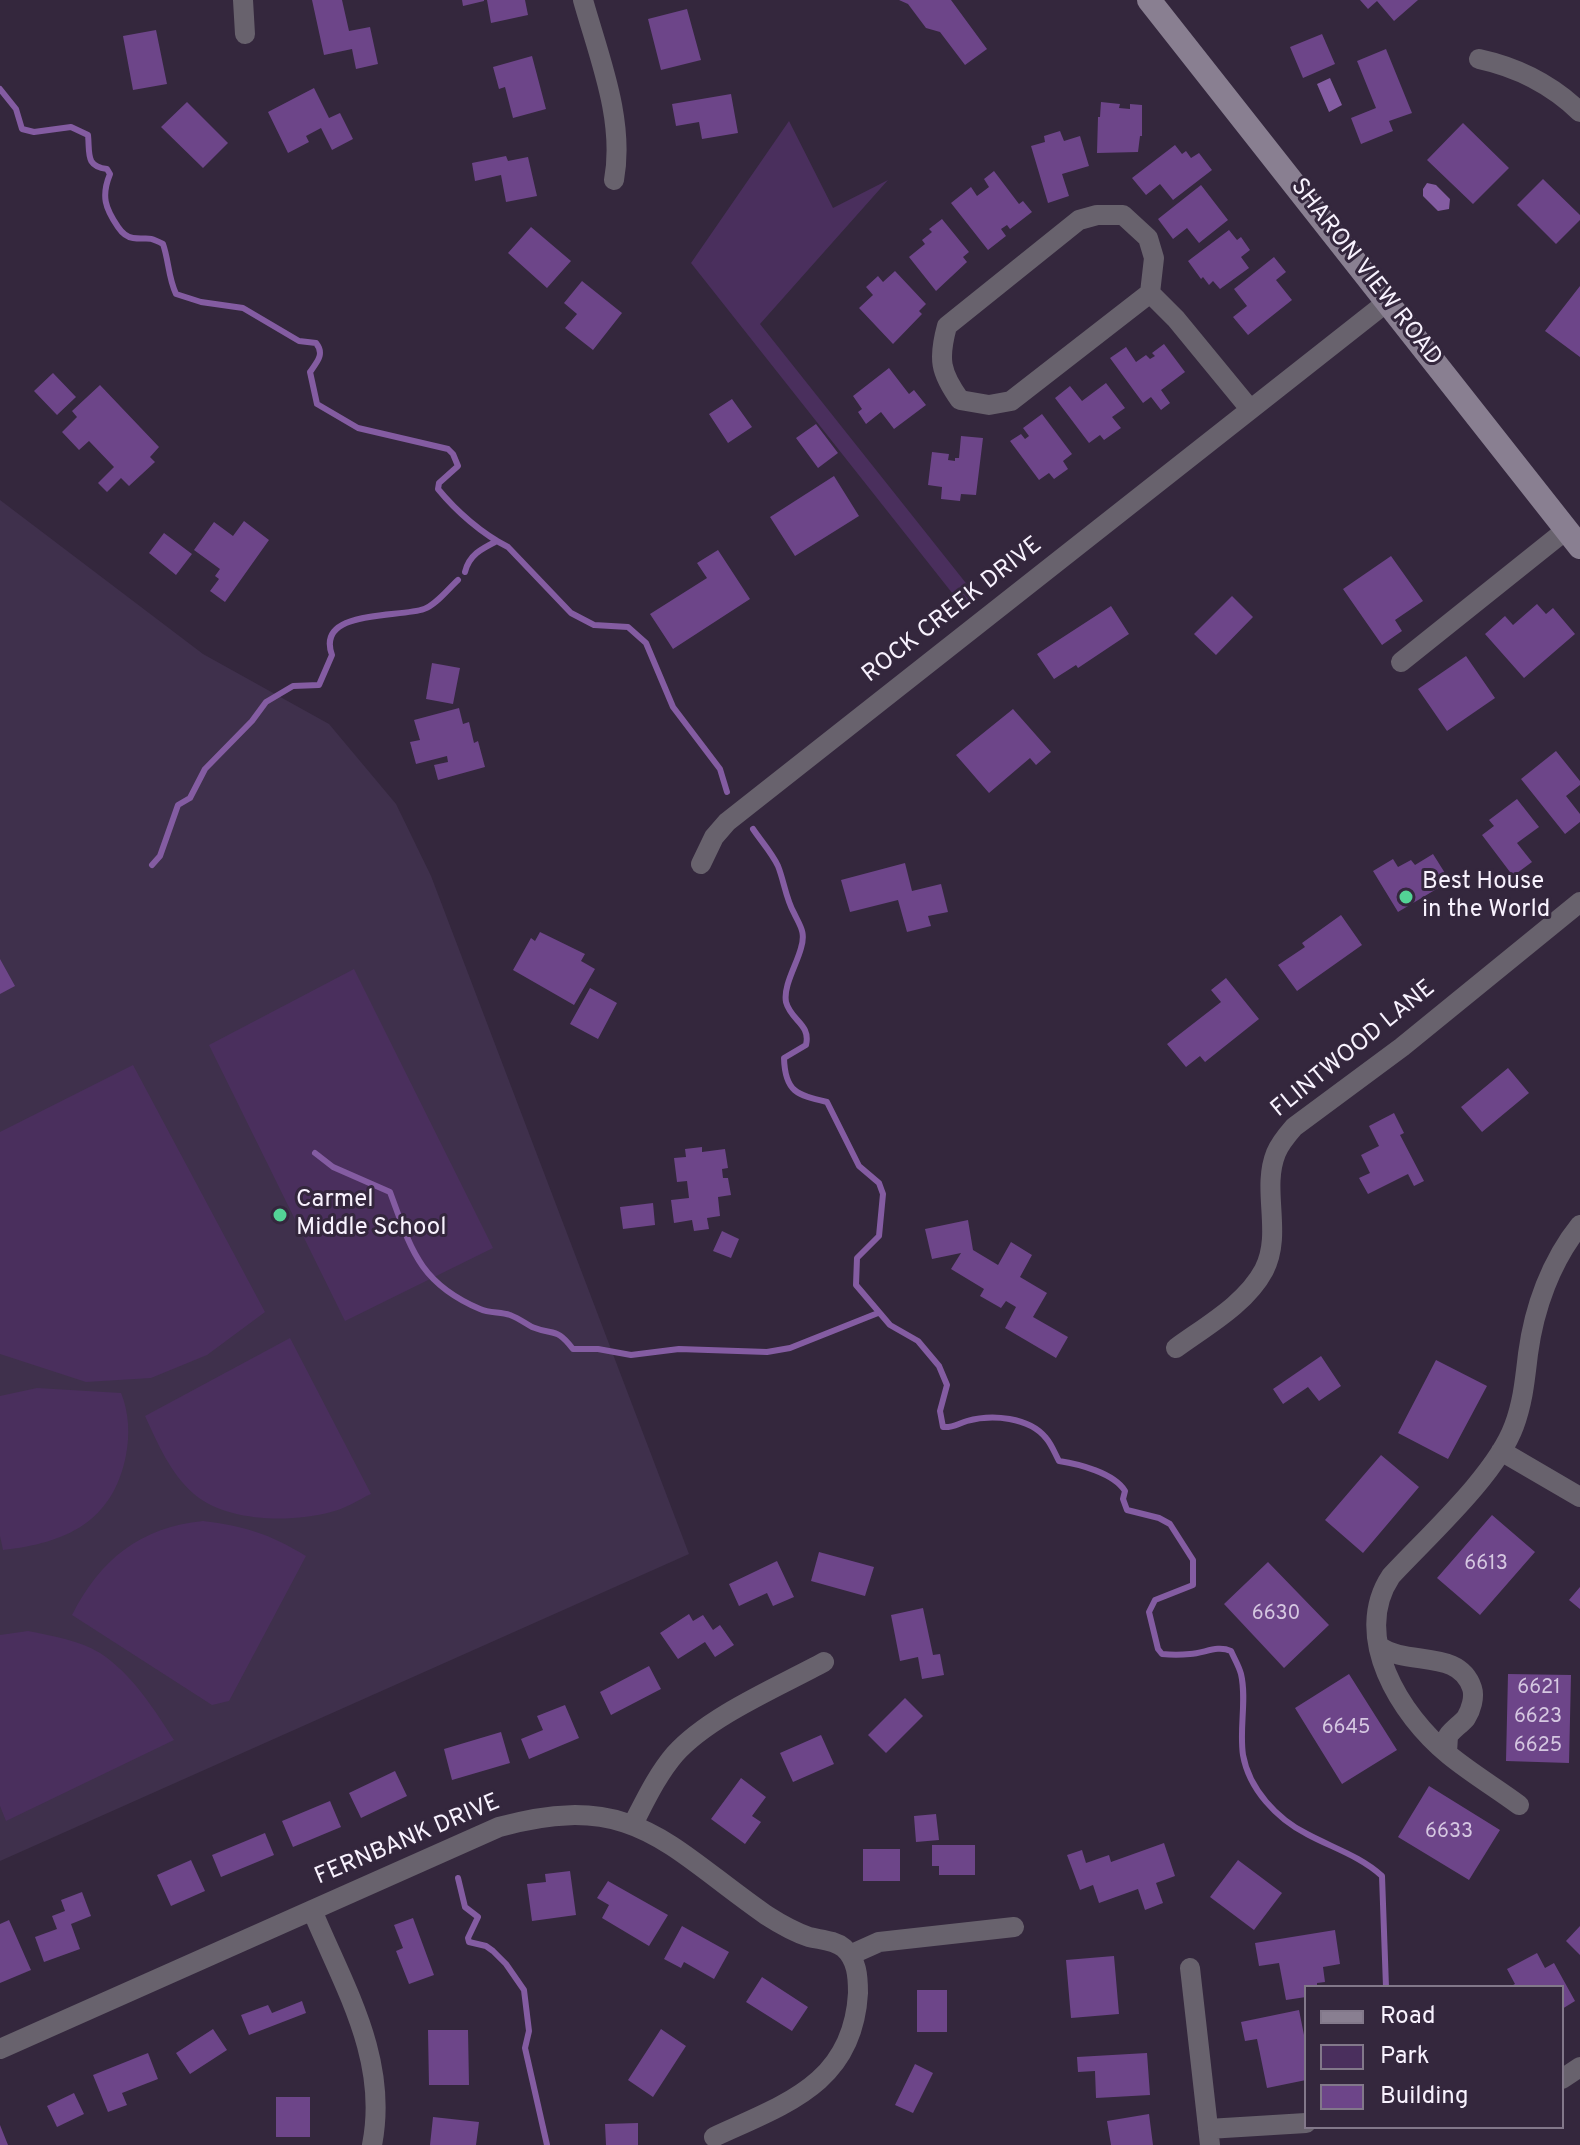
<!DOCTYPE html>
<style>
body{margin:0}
#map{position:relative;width:1580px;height:2145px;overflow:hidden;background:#34273d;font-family:Overpass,sans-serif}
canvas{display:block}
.legend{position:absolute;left:1304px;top:1985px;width:260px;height:144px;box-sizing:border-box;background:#34273d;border:2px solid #82788a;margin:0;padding:10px 14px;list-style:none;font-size:24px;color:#f8f2fe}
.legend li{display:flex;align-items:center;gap:16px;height:40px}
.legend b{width:40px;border:2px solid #82788a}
</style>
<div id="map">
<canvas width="1580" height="2145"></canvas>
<ul class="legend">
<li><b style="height:10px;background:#897f91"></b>Road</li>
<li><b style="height:22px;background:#4a2f5d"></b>Park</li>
<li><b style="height:22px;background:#6d4589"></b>Building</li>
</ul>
</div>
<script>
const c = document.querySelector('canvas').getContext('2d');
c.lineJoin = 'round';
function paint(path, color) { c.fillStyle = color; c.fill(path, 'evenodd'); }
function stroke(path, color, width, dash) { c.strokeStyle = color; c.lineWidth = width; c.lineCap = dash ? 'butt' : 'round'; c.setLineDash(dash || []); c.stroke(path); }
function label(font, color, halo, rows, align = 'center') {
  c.font = font + ' Overpass,sans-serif'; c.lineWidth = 6; c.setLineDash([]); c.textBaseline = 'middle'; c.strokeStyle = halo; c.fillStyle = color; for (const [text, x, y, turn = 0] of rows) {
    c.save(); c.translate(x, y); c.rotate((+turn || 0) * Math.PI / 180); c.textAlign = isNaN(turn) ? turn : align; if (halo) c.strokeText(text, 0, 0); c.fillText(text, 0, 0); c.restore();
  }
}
const built = new Path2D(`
 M0 500 203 654 329 724 396 804 431 876 689 1554 0 1861Z`);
const green = new Path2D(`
 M789 121 833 208 888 180 760 324 977 597 964 608 691 263Z
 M354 969 493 1248 345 1321 209 1045Z
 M133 1065 265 1312 207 1355 151 1378 86 1382 0 1354V1132Z
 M290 1338 371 1494C358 1500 345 1509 331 1512 291 1523 226 1522 194 1494 170 1473 158 1444 145 1416Z
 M37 1388 121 1393C129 1412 130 1435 126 1455 113 1522 66 1543 3 1550L0 1536V1396Z
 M203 1521C245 1526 270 1534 306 1556L229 1701 212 1705 72 1615C100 1560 140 1527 203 1521Z
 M28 1631C52 1636 79 1640 100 1653 132 1674 154 1709 174 1740L6 1821 0 1806V1635Z`);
const water = new Path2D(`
 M1330 78 1342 105 1329 112 1317 84Z
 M1427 183 1436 185 1450 199 1449 209 1438 211 1423 196V189Z`);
const stream = new Path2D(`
 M0 89 16 109 22 129 34 132 71 127 88 135C90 154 85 166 107 169L110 174C101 196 105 208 118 227 122 233 126 237 133 238 148 240 146 235 163 244 169 261 168 277 176 294L201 302 243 308 299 341 316 343C325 354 317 362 310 372L317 404 358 428 448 449 453 454 458 466 439 483 438 489C456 511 482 534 508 547L571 613 594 625 628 627 646 643 673 707 720 769 727 792
 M465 572C469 555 481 549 497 541
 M753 829C761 841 772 853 778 866 784 881 786 899 794 913 800 926 806 932 801 948 797 964 783 986 786 1002 791 1021 811 1024 806 1045L784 1058C785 1092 797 1095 827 1102L859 1166 879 1183 883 1194 879 1236 857 1258 856 1285 890 1325 918 1341 939 1366 947 1385 940 1411 943 1427C953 1428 957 1424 967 1421 992 1414 1029 1417 1046 1438 1052 1445 1055 1454 1059 1461 1079 1464 1114 1473 1125 1491L1123 1499 1127 1510 1159 1518 1170 1524 1193 1560V1585L1155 1600 1149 1612 1158 1649 1162 1654C1171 1655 1181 1655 1190 1654 1205 1653 1217 1645 1231 1651 1234 1658 1239 1666 1241 1674 1247 1699 1239 1729 1243 1755 1249 1789 1277 1819 1307 1834 1333 1848 1360 1856 1382 1876L1386 1987
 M152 865 160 856 178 805 190 798 205 769 252 721 266 702 293 686 319 685 332 655C315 609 399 618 424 609 436 605 448 589 458 580
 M315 1153 333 1167 390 1192C411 1249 419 1283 480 1309 489 1313 500 1312 510 1315 518 1318 525 1323 532 1327 555 1336 556 1327 573 1349H598L631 1355 679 1349 767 1352 790 1348 878 1313
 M458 1878 465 1907 478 1917 468 1938 469 1942 486 1946 493 1951 506 1964 524 1990 529 2031 525 2048 547 2145`);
const building = new Path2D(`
 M312 0H342L349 31 370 27 378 64 356 69 352 49 324 55Z
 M462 0H484V1L463 6Z
 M487 0H525L528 15 491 23Z
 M899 0H951L987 49 965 65 940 32 926 28 908 4Z
 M1360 0H1418L1394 21 1377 1 1368 9Z
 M687 9 701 60 661 70 648 19Z
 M156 30 167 84 133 90 123 36Z
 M1322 34 1335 64 1303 78 1290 47Z
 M1386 49 1412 113 1389 121 1393 131 1361 144 1351 118 1376 108 1357 61Z
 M532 56 546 109 513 118 505 87 499 89 493 67Z
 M314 88 329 118 340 113 353 139 332 150 321 128 306 136 309 142 288 153 268 112Z
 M731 94 738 133 702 139 699 122 676 126 672 104Z
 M187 102 228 143 203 168 161 127Z
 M1101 102 1120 104 1119 108 1130 109V104L1142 105V136H1140L1138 152 1097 153 1098 117H1100Z
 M1463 123 1509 168 1473 204 1427 160Z
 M1060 131 1064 141 1080 136 1089 166 1062 174 1069 196 1048 203 1031 146 1045 142 1044 136Z
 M1175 145 1182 154 1186 151 1191 158 1199 153 1212 170 1173 200 1160 184 1146 195 1132 178Z
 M506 156 508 161 528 157 537 196 506 202 501 175 475 181 472 163Z
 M994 171 1019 204 1023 201 1032 212 1010 229 1007 225 1001 229 1006 236 988 250 951 203 971 187 977 196 989 187 984 179Z
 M1543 179 1580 215V220L1556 244 1517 205Z
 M1201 185 1228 220 1199 243 1187 228 1173 239 1158 219Z
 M942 219 969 252 963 257 967 262 936 291 909 257 925 244 922 240 932 232 929 229Z
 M531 227 571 261 547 288 508 253Z
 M1229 230 1237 240 1241 237 1250 250 1241 257 1249 268 1220 289 1213 281 1209 285 1203 277 1201 279 1188 261Z
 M1274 257 1286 272 1276 280 1292 300 1248 335 1233 317 1247 306 1234 289Z
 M895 271 926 304 919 311 922 314 893 344 859 308 873 295 866 287 878 276 883 282Z
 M582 281 622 313 593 350 565 328 577 314 564 303Z
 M1580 286V357L1545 331Z
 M1164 344 1185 372 1161 390 1170 403 1161 410 1151 397 1143 403 1110 358 1126 347 1136 362 1146 355 1150 359 1155 356 1152 353Z
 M889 368 909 394 914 390 926 405 894 429 881 412 866 424 858 412 862 409 853 396Z
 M53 373 76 397 57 415 34 391Z
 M1106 383 1125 408 1112 417 1121 428 1104 440 1100 435 1089 443 1055 398 1070 386 1082 401Z
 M100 385 159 447 150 457 155 462 129 486 121 478 107 492 98 483 114 467 89 441 79 450 62 432 77 417 72 411Z
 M732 399 752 427 728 443 709 414Z
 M1042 414 1072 454 1063 461 1068 469 1054 479 1049 473 1039 480 1010 441 1021 434 1025 439 1029 436 1023 428Z
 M816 424 838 453 818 468 796 438Z
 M961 436 983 438 976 495 961 494 960 501 941 499 942 487 928 485 932 452 949 454 948 460 955 461V458H959Z
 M834 476 859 516 795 556 770 517Z
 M244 521 269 540 225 602 210 591 219 579 215 576 220 569 194 550 214 522 233 536Z
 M164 533 192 554 176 575 149 553Z
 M718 550 750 599 673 649 650 614 707 578 697 563Z
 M1391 556 1423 601 1395 620 1402 631 1382 645 1343 589Z
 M1232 596 1253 617 1216 655 1194 634Z
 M1537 604 1546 614 1553 608 1575 634 1524 678 1485 634 1505 616 1513 625Z
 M1111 606 1129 634 1078 668 1076 665 1054 679 1037 654Z
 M1466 656 1495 698 1447 731 1418 689Z
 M432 663 460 668 453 704 426 699Z
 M459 708 463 724 469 722 474 743 478 741 485 767 438 780 434 765 448 762 447 756 416 764 410 742 420 740 414 720Z
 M1013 709 1051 752 1036 765 1030 758 989 793 956 755Z
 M1556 751 1580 781V785L1566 796 1580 814V822L1565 834 1521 779Z
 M1517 799 1539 827 1517 843 1532 862 1513 876 1482 835 1494 826 1489 820Z
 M1433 854 1450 881 1398 912 1373 871 1393 859 1398 867 1411 860 1415 865Z
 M905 863 912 891 941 884 948 912 928 916 931 926 907 932 898 900 850 912 841 880Z
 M1341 915 1362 945 1297 991 1278 965 1305 947 1302 943Z
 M540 932 585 954 581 961 595 969 574 1005 513 970 531 938 535 941Z
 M0 959 15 986 0 994Z
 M1226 978 1259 1019 1205 1062 1200 1056 1186 1067 1167 1044 1221 1002 1211 990Z
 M590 988 617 1003 598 1039 570 1024Z
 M1508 1068 1529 1093 1482 1132 1461 1107Z
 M1394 1113 1404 1133 1400 1135 1424 1181 1414 1186 1408 1174 1368 1194 1359 1178 1370 1173 1361 1155 1379 1146 1369 1126Z
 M702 1147V1152L725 1149 728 1168 722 1169 723 1178H728L731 1195 718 1197 720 1216 707 1218 709 1229 694 1231 692 1220 674 1223 671 1200 689 1198 687 1181 677 1182 674 1158 686 1157 685 1149Z
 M653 1203 655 1225 623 1229 620 1207Z
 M968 1220 973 1250 998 1265 1011 1242 1032 1255 1020 1277 1047 1293 1033 1317 1068 1337 1056 1358 1005 1328 1016 1307 1006 1301 1001 1308 980 1296 984 1289 951 1269 961 1253 932 1259 925 1229Z
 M722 1231 739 1239 731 1258 713 1251Z
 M1321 1356 1341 1386 1319 1401 1308 1387 1283 1404 1273 1389Z
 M1436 1360 1487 1386 1448 1459 1398 1433Z
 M1381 1455 1419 1487 1363 1553 1325 1520Z
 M1492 1515 1535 1552 1480 1615 1437 1578Z
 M819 1552 874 1567 865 1596 811 1581Z
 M777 1561 794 1597 773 1606 767 1593 739 1606 729 1584Z
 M1268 1562 1329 1625 1284 1668 1224 1604Z
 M1580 1587V1609L1569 1600Z
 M923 1608 933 1655 940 1654 944 1675 922 1679 918 1657 900 1661 891 1615Z
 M689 1614 693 1621 703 1615 713 1630 720 1625 734 1645 715 1657 705 1642 678 1659 660 1633Z
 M649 1666 661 1689 611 1715 600 1692Z
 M1349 1674 1397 1750 1342 1784 1295 1708Z
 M1508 1674 1571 1675 1569 1763 1506 1761Z
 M905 1698 923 1716 886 1753 868 1735Z
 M565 1705 579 1738 529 1759 521 1739 543 1730 537 1716Z
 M501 1732 510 1763 452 1780 444 1749Z
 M821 1735 834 1764 793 1782 780 1753Z
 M395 1771 407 1796 361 1818 349 1793Z
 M741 1778 766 1797 752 1816 761 1822 745 1844 711 1819Z
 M1429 1786 1500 1830 1469 1880 1398 1837Z
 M330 1801 341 1827 293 1847 282 1821Z
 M936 1814 939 1840 916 1842 914 1816Z
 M265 1833 274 1855 221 1877 212 1855Z
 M1164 1843 1175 1876 1156 1883 1163 1903 1145 1910 1138 1889 1099 1903 1093 1885 1080 1890 1067 1855 1082 1850 1086 1863 1109 1855 1111 1862Z
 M932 1845H975V1875H939V1866H932Z
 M863 1849H900V1881H863Z
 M191 1860 205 1891 171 1906 157 1875Z
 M1238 1860 1282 1893 1254 1930 1210 1897Z
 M570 1871 576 1915 532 1921 527 1884 546 1882 545 1874Z
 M608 1881 668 1915 649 1946 602 1918 609 1905 597 1898Z
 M82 1892 91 1916 71 1924 80 1949 44 1962 35 1937 57 1929 52 1916 65 1911 61 1900Z
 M413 1918 434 1975 409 1984 396 1951 403 1948 394 1925Z
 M9 1920 31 1970 0 1983V1924Z
 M682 1926 729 1952 714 1979 684 1962 681 1968 664 1959Z
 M1580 1926V1955L1566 1941Z
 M1335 1930 1340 1964 1323 1967 1325 1982 1317 1983V1987H1306V1997L1286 2000 1279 1963 1259 1966 1255 1943Z
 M1537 1953 1545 1968 1554 1963 1575 2001 1562 2009V1987H1509L1515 1984 1507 1969Z
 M1114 1956 1119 2014 1071 2018 1066 1960Z
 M762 1977 808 2007 792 2031 746 2002Z
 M917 1990H947V2032H917Z
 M302 2001 306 2013 249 2035 241 2015 268 2005 272 2013Z
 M1299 2010 1306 2045V2080L1267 2088 1257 2039 1245 2041 1241 2022Z
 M213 2029 227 2050 190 2074 176 2053Z
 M661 2029 686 2046 653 2097 628 2080Z
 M428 2030H468L469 2085H429Z
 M148 2053 158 2079 122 2093 127 2105 108 2112 93 2075Z
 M1147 2053 1150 2095 1096 2098 1095 2071 1078 2072 1077 2057Z
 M915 2064 933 2073 913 2113 895 2105Z
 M74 2093 84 2114 57 2127 47 2106Z
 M276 2097H310V2137H276Z
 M1149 2114 1153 2145H1111L1107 2121Z
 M433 2117 479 2122 476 2145H430Z
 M638 2123V2145H606L605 2124Z
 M0 2125 8 2145H0Z`);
const street = new Path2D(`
 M243 0 245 34
 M583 0C599 57 625 120 614 180
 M1479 59C1516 67 1552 85 1580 112
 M1150 293 1011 401 989 405 960 400C940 372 938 359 947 326L1079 220 1097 215H1123L1148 238 1154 258 1150 293 1176 319 1250 409
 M1401 662 1566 530
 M701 864 714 837 727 822 1387 302
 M1176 1348C1206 1326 1246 1304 1264 1270 1283 1233 1261 1190 1276 1153 1280 1143 1287 1135 1294 1127L1402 1047 1580 902
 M1501 1451 1580 1497
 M1379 1646C1407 1667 1459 1648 1472 1688 1475 1697 1471 1710 1466 1718 1461 1724 1453 1729 1448 1736L1447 1753
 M1519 1805C1496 1788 1471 1773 1449 1755 1400 1715 1351 1636 1391 1576 1428 1536 1496 1475 1514 1426 1523 1402 1525 1379 1528 1354 1534 1308 1551 1261 1580 1225
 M633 1824C645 1801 657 1775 675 1754 709 1716 778 1687 824 1662
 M312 1910C344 1987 389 2059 372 2145
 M850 1955 879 1942 1014 1927
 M1190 1968 1210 2145
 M0 2049 499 1827C633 1790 666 1845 766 1915 780 1924 794 1932 809 1937 821 1940 834 1940 844 1948 857 1960 858 1976 858 1993 853 2084 785 2104 714 2137
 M1562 2079 1580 2067
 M1208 2129 1306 2123`);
const secondary = new Path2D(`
 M1149 0 1580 547`);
const markers = [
 [1406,897,8,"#53d396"],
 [280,1215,8,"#53d396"]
];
const numberNames = [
 ["6613",1486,1565],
 ["6630",1276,1615],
 ["6621",1539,1689],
 ["6623",1538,1718],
 ["6645",1346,1729],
 ["6625",1538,1747],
 ["6633",1449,1833]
];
const streetNames = [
 ["SHARON VIEW ROAD",1365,273,52],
 ["ROCK CREEK DRIVE",953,611,-38],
 ["FLINTWOOD LANE",1354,1050,-39],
 ["FERNBANK DRIVE",408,1841,-23]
];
const poiNames = [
 ["Best House",1422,883],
 ["in the World",1422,911],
 ["Carmel",296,1201],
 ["Middle School",296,1229]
];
paint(built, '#3f304c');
paint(green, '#4a2f5d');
paint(water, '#845ca2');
stroke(stream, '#845ca2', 6);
paint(building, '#6d4589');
stroke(street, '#68626d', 20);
stroke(secondary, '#897f91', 24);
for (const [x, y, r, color] of markers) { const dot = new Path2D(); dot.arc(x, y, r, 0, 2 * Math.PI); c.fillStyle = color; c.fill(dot); stroke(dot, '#34273d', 3); }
label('20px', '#d5c7e1', null, numberNames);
label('24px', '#f8f2fe', '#34273d', streetNames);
label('24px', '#f8f2fe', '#34273d', poiNames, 'left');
</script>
